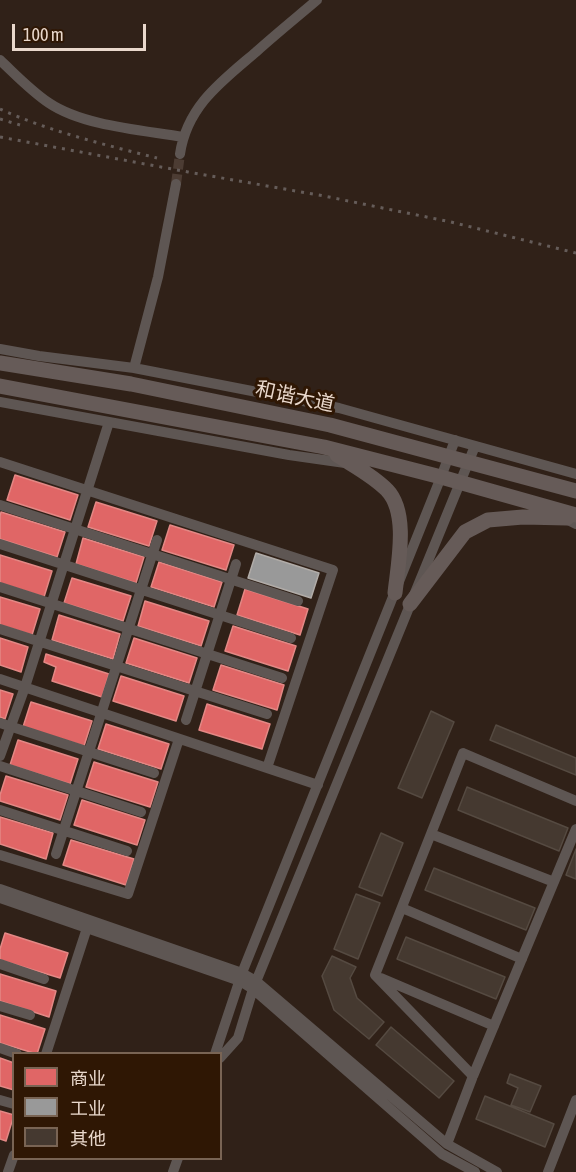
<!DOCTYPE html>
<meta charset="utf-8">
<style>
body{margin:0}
#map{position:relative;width:576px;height:1172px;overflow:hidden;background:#302118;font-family:"Asap Condensed","Noto Sans SC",sans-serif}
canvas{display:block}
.legend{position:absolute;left:12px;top:1052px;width:210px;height:108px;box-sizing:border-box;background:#2f1704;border:2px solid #796454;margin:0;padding:8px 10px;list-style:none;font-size:18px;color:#e9d8cc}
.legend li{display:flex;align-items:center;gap:12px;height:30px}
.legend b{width:30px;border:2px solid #796454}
.scale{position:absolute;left:12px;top:24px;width:134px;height:27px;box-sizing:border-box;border:3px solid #e9d8cc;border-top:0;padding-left:8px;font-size:18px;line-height:21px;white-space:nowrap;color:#e9d8cc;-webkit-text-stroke:4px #2f1704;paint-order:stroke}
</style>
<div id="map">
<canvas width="576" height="1172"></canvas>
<ul class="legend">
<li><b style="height:16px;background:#e06666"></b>商业</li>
<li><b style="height:16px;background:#999"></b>工业</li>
<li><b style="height:16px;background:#453930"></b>其他</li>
</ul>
<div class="scale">100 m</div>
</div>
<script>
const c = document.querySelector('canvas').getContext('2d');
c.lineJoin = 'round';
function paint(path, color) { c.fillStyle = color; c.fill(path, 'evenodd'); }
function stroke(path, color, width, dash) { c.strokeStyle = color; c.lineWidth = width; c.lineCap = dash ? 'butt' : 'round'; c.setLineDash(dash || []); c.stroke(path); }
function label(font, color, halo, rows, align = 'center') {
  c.font = font + ' "Asap Condensed","Noto Sans SC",sans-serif'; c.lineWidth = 6; c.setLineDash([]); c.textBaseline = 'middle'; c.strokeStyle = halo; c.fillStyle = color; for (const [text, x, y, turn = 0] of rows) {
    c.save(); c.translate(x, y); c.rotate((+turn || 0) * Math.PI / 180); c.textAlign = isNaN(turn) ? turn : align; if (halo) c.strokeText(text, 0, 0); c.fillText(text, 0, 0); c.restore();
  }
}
const shops = new Path2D(`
 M15 475 78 495 70 520 7 500Z
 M96 502 157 521 149 546 88 527Z
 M1 512 65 532 57 557 0 539V516Z
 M170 525 234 545 226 570 162 550Z
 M83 538 144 557 136 583 76 564Z
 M0 555 52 571 44 597 0 583Z
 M159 562 222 582 214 607 151 587Z
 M72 578 131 596 123 621 64 603Z
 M245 589 308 609 300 635 237 615Z
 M0 597 40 609 32 635 0 625Z
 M145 601 209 621 201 646 138 626Z
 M59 615 120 634 113 659 52 640Z
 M233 626 296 646 288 671 225 651Z
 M0 638 28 647 21 672 0 665Z
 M134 638 197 658 189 683 126 663Z
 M46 654 109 674 102 697 52 681 56 667 44 662Z
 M221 665 284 685 277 710 213 690Z
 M121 676 184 696 176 721 113 701Z
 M0 690 13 694 5 719 0 717Z
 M31 702 92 721 84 746 23 727Z
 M207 704 270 724 262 749 199 730Z
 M106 724 169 744 161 769 98 749Z
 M18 740 78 759 70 784 10 765Z
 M94 762 158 782 150 807 86 787Z
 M6 776 68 795 60 820 0 801V795Z
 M82 800 145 820 137 845 74 825Z
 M0 817 53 833 46 859 0 844Z
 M71 840 134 859 126 885 63 865Z
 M5 933 68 953 60 978 0 960V949Z
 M0 974 56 991 49 1017 0 1001Z
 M0 1015 45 1029 37 1054 0 1043Z
 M0 1058 14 1063V1090L0 1086Z
 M0 1111 14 1115 6 1141 0 1139Z`);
const industry = new Path2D(`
 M256 553 319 573 311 598 248 578Z`);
const building = new Path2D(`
 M431 711 454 722 422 798 398 788Z
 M496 725 576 758V775L490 740Z
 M467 787 568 828 559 851 458 810Z
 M381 833 403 843 382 896 359 887Z
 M576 849V879L566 875Z
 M434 868 535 908 526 930 425 890Z
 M356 894 380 903 358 959 334 949Z
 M406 937 505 977 496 999 397 959Z
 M332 956 356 967 350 978 357 998 384 1022 369 1039 334 1010 322 976Z
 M391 1027 454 1081 439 1098 376 1045Z
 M510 1074 541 1086 530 1112 511 1105 518 1088 507 1083Z
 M485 1096 554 1124 545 1147 476 1119Z`);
const minorTunnel = new Path2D(`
 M176 184 180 154`);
const minor = new Path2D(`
 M0 60C16 75 31 91 49 103 83 126 142 130 183 137
 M180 154C187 106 222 81 256 52 276 34 297 17 317 0
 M0 349 39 356 134 368 339 408 576 474
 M134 368 158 277 176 184
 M0 402 289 455 345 463
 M0 462 333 570 267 768
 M0 505 298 601
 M560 516 576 524
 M0 544 291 638
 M0 587 282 678
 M0 629 267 714
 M0 679 318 785
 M186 720 236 564
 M0 723 154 773
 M0 756 25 687 109 422
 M0 766 141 812
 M0 810 127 851
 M431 834 554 882
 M56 854 157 540
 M0 855 128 894 179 739
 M0 889 242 973 256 981 447 1144 497 1172
 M0 898 240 981 253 989 442 1154 475 1172
 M402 908 522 959
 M0 964 44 979
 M375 975 463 753 576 801
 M375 975 473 1076
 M381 978 494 1026
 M0 1006 30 1015
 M0 1048 17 1054
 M46 1054 87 928
 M215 1054 242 973 441 477 455 440
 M220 1058 238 1038 253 989 475 446
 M0 1100 14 1104
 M447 1144 473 1076 576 829
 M8 1172 14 1155
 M173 1172 178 1158
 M548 1172 576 1100`);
const highway = new Path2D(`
 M0 363 131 384 330 425 576 491
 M0 386 324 447 441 477 576 515
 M337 455C354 466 372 475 387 490 409 513 398 564 395 593
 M410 604 465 532 488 520 523 517 567 518`);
const rail = new Path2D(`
 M0 109C48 131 106 145 157 158
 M0 119 20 125
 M0 137 188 172 324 196 451 222 576 253`);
const streetNames = [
 ["和谐大道",295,397,12]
];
paint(shops, '#e06666');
stroke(shops, '#e38885', 1.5);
paint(industry, '#999');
stroke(industry, '#b1aca8', 1.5);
paint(building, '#453930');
stroke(building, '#554a41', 1.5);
stroke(minorTunnel, '#4c3c33', 10, [10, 5]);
stroke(minor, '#5e5653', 10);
stroke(highway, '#665b58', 15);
stroke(rail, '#655c59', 3, [3, 6]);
label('20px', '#e9d8cc', '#2f1704', streetNames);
</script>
